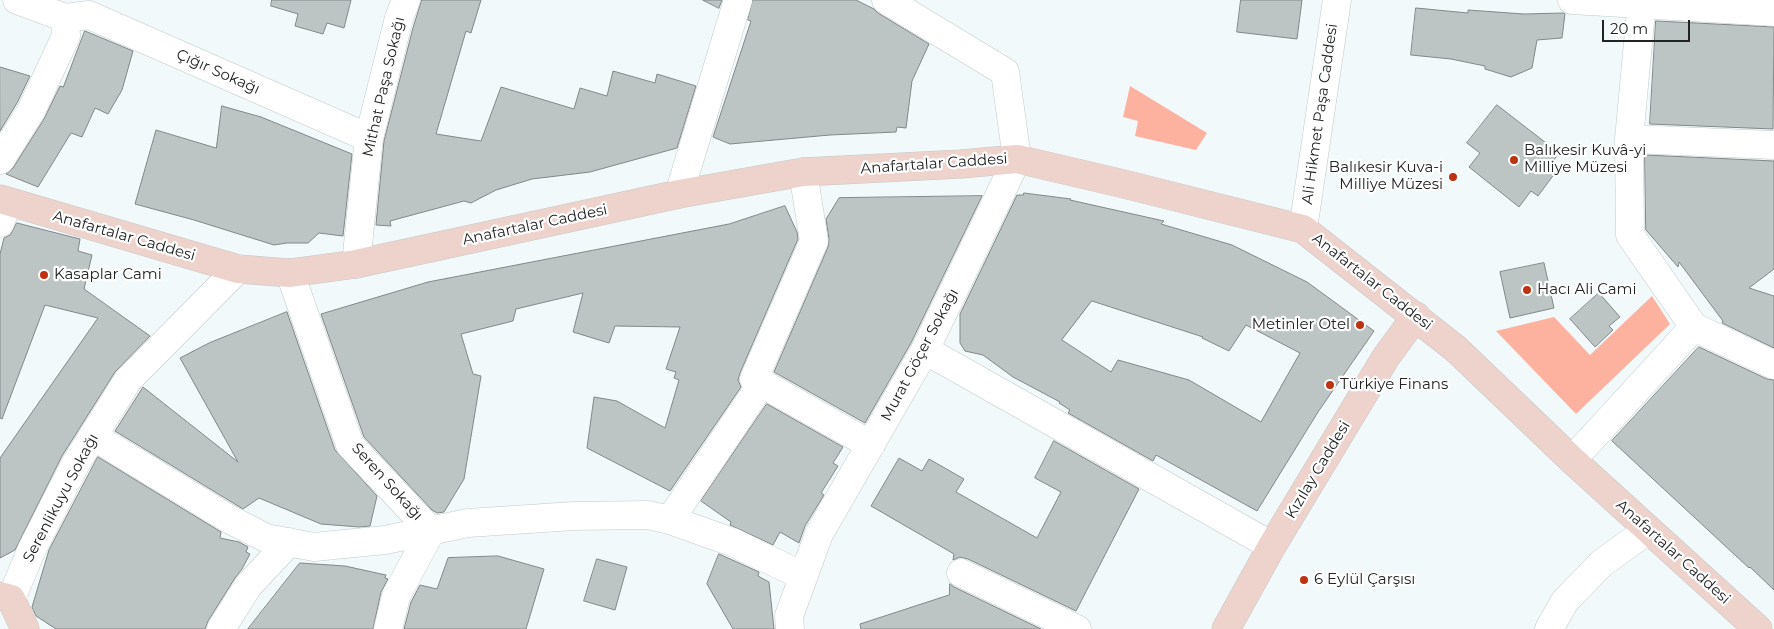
<!DOCTYPE html>
<meta charset="utf-8">
<style>
body{margin:0}
#map{position:relative;width:1774px;height:629px;overflow:hidden;background:#f2f9fa;font-family:Montserrat,sans-serif}
canvas{display:block}
.scale{position:absolute;left:1602px;top:20px;width:88px;height:22px;box-sizing:border-box;border:2px solid #222424;border-top:0;padding-left:6px;font-size:15px;line-height:18px;white-space:nowrap;color:#222424;-webkit-text-stroke:4px #fff;paint-order:stroke}
</style>
<div id="map">
<canvas width="1774" height="629"></canvas>
<div class="scale">20 m</div>
</div>
<script>
const c = document.querySelector('canvas').getContext('2d');
c.lineJoin = 'round';
function paint(path, color) { c.fillStyle = color; c.fill(path, 'evenodd'); }
function stroke(path, color, width, dash) { c.strokeStyle = color; c.lineWidth = width; c.lineCap = dash ? 'butt' : 'round'; c.setLineDash(dash || []); c.stroke(path); }
function label(font, color, halo, rows, align = 'center') {
  c.font = font + ' Montserrat,sans-serif'; c.lineWidth = 4.5; c.setLineDash([]); c.textBaseline = 'middle'; c.strokeStyle = halo; c.fillStyle = color; for (const [text, x, y, turn = 0] of rows) {
    c.save(); c.translate(x, y); c.rotate((+turn || 0) * Math.PI / 180); c.textAlign = isNaN(turn) ? turn : align; if (halo) c.strokeText(text, 0, 0); c.fillText(text, 0, 0); c.restore();
  }
}
const green = new Path2D(`
 M1130 86 1207 133 1196 150 1135 136 1138 121 1123 117Z
 M1652 296 1670 324 1576 414 1496 331 1554 317 1590 355Z`);
const building = new Path2D(`
 M272 0H351L344 28 327 23 323 34 295 26 298 14 271 6Z
 M422 0H481L471 33 466 31 436 134 481 141 501 87 574 109 580 88 607 96 613 71 655 83 657 74 696 86 677 148 590 172 532 179 496 190 471 203 464 201 390 221 391 226 376 225 384 141 413 28Z
 M703 0H722L719 8Z
 M753 0H856L874 9 878 13 929 44 912 81 906 128 897 127 896 132 830 135 730 144 713 137 751 21 748 20Z
 M1241 0H1302L1297 39 1237 32Z
 M1416 8 1468 13V10L1524 14 1563 13 1565 14 1562 38 1537 40 1532 68 1511 77 1485 69V66L1451 59 1411 55Z
 M1656 21 1774 27 1773 129 1650 124Z
 M85 31 133 51 122 90 108 114 95 108 82 137 71 133 38 187 6 174 13 168 44 119 60 86 63 87Z
 M0 67 30 76 17 103 0 131Z
 M1497 105 1559 153 1549 167 1555 173 1538 196 1531 191 1519 207 1469 167 1480 153 1467 143Z
 M222 106 261 117 352 154 343 236 319 233 308 243H287L274 245 194 220 135 204 156 130 216 148Z
 M1645 155 1774 161V269L1749 288 1774 296V348L1722 323 1723 321 1679 262 1678 267 1646 230Z
 M1024 193 1071 199 1070 200 1164 221 1161 224 1232 245 1307 282 1374 331 1318 412 1257 511 1156 455 1153 461 1068 413 1070 410 1059 403 1060 402 1013 377 983 355 965 351 960 343V314L1017 195H1023ZM1092 301 1203 337 1202 338 1229 351 1246 325 1300 353 1261 422 1189 380 1118 360 1111 372 1062 340Z
 M982 196 911 343 865 423 774 372 828 247 829 239 826 219 839 198Z
 M785 206 797 232 798 239 740 373 738 380 741 387 670 491 587 448 594 397 617 401 665 428 679 380 674 378 676 372 666 369 680 327 615 326 609 343 573 332 583 293 516 309 513 321 461 334 473 374 481 376 464 479 444 512 437 513 432 510 364 437 321 314 428 282 729 224Z
 M17 223 80 239 78 251 92 255 84 289 150 336 115 372 62 456 15 550 0 558V458L98 318 45 305 2 419 0 418V254L4 238 10 235Z
 M1544 263 1554 308 1510 318 1500 272Z
 M1599 293 1620 317 1609 326 1613 330 1595 347 1570 319Z
 M287 312 335 450 377 496 370 526 359 527 321 524 259 498 243 509 115 431 143 387 238 462 180 358 209 343Z
 M1699 347 1767 379 1774 380V590L1750 567 1749 568 1612 441Z
 M767 404 843 447 833 463 838 466 821 493 824 495 805 526 799 543 780 532 773 545 730 525 731 522 701 501Z
 M1054 441 1139 489 1076 611 968 559 960 557 953 560 954 554 871 506 899 458 922 471 929 459 964 479 956 492 1037 538 1061 492 1035 478Z
 M98 457 221 532 220 538 239 542 248 547 246 552 250 554 242 569 235 578 208 621 205 629H56L36 616 32 607 49 550Z
 M719 554 759 572 758 576 769 582 774 629H733L707 584Z
 M498 556 544 569 526 629H404L411 602 420 585 437 589 448 558Z
 M597 559 627 567 615 610 584 601Z
 M300 563 345 566 386 575 385 578 388 579 381 592 373 629H248Z
 M950 584 954 587 1041 629H861L860 624 949 595Z`);
const street = new Path2D(`
 M17 0 65 18 89 15 369 138
 M1572 0 1774 12
 M1642 0 1629 139 1630 235 1694 327 1774 365
 M1629 139 1774 145
 M0 160 31 111 66 36 65 18
 M803 172 814 241 754 379 871 445
 M679 194 738 0
 M0 223 8 202
 M1303 229 1337 0
 M356 264 369 138 399 18 406 0
 M290 273 350 445 431 531 396 596 388 629
 M925 350 1272 546
 M93 436 229 519 266 538 314 547 385 540 468 523 574 516 648 515 670 520 732 542 803 576
 M1572 460 1694 327
 M670 520 762 383
 M961 573 1077 629
 M11 599 32 549 76 463 128 380 238 269
 M221 629 248 586 289 542
 M790 629 789 616 819 534 925 350 1017 159 1005 72 886 0
 M1549 629 1565 601 1602 563 1648 530`);
const secondary = new Path2D(`
 M0 199 238 269 290 273 356 264 679 194 803 172 961 164 1017 159 1124 184 1303 229 1456 349 1572 460 1758 629
 M0 596 11 599 25 629
 M1226 629 1272 546 1386 357 1416 316`);
const markers = [
 [1514,160,5,"#bd3210"],
 [1453,177,5,"#bd3210"],
 [44,275,5,"#bd3210"],
 [1527,290,5,"#bd3210"],
 [1360,325,5,"#bd3210"],
 [1330,385,5,"#bd3210"],
 [1304,580,5,"#bd3210"]
];
const streetNames = [
 ["Çığır Sokağı",218,72,24],
 ["Mithat Paşa Sokağı",384,87,-77],
 ["Ali Hikmet Paşa Caddesi",1320,114,-82],
 ["Anafartalar Caddesi",934,164,-4],
 ["Anafartalar Caddesi",535,225,-12],
 ["Anafartalar Caddesi",124,236,16],
 ["Anafartalar Caddesi",1372,282,38],
 ["Murat Göçer Sokağı",920,355,-62],
 ["Kızılay Caddesi",1318,470,-59],
 ["Seren Sokağı",387,482,48],
 ["Serenlikuyu Sokağı",61,498,-62],
 ["Anafartalar Caddesi",1673,552,42]
];
const poiNames = [
 ["Balıkesir Kuvâ-yi",1524,151],
 ["Milliye Müzesi",1524,168],
 ["Balıkesir Kuva-i",1443,168,"right"],
 ["Milliye Müzesi",1443,185,"right"],
 ["Kasaplar Cami",54,275],
 ["Hacı Ali Cami",1537,290],
 ["Metinler Otel",1350,325,"right"],
 ["Türkiye Finans",1340,385],
 ["6 Eylül Çarşısı",1314,580]
];
paint(green, '#fdb2a0');
paint(building, '#bdc4c4');
stroke(building, '#828889', 1);
stroke(street, '#c3c9ca', 29);
stroke(secondary, '#c3c9ca', 29);
stroke(street, '#fff', 28);
stroke(secondary, '#eed3cc', 28);
for (const [x, y, r, color] of markers) { const dot = new Path2D(); dot.arc(x, y, r, 0, 2 * Math.PI); c.fillStyle = color; c.fill(dot); stroke(dot, '#fff', 2); }
label('15px', '#222424', '#fff', streetNames);
label('15px', '#222424', '#fff', poiNames, 'left');
</script>
